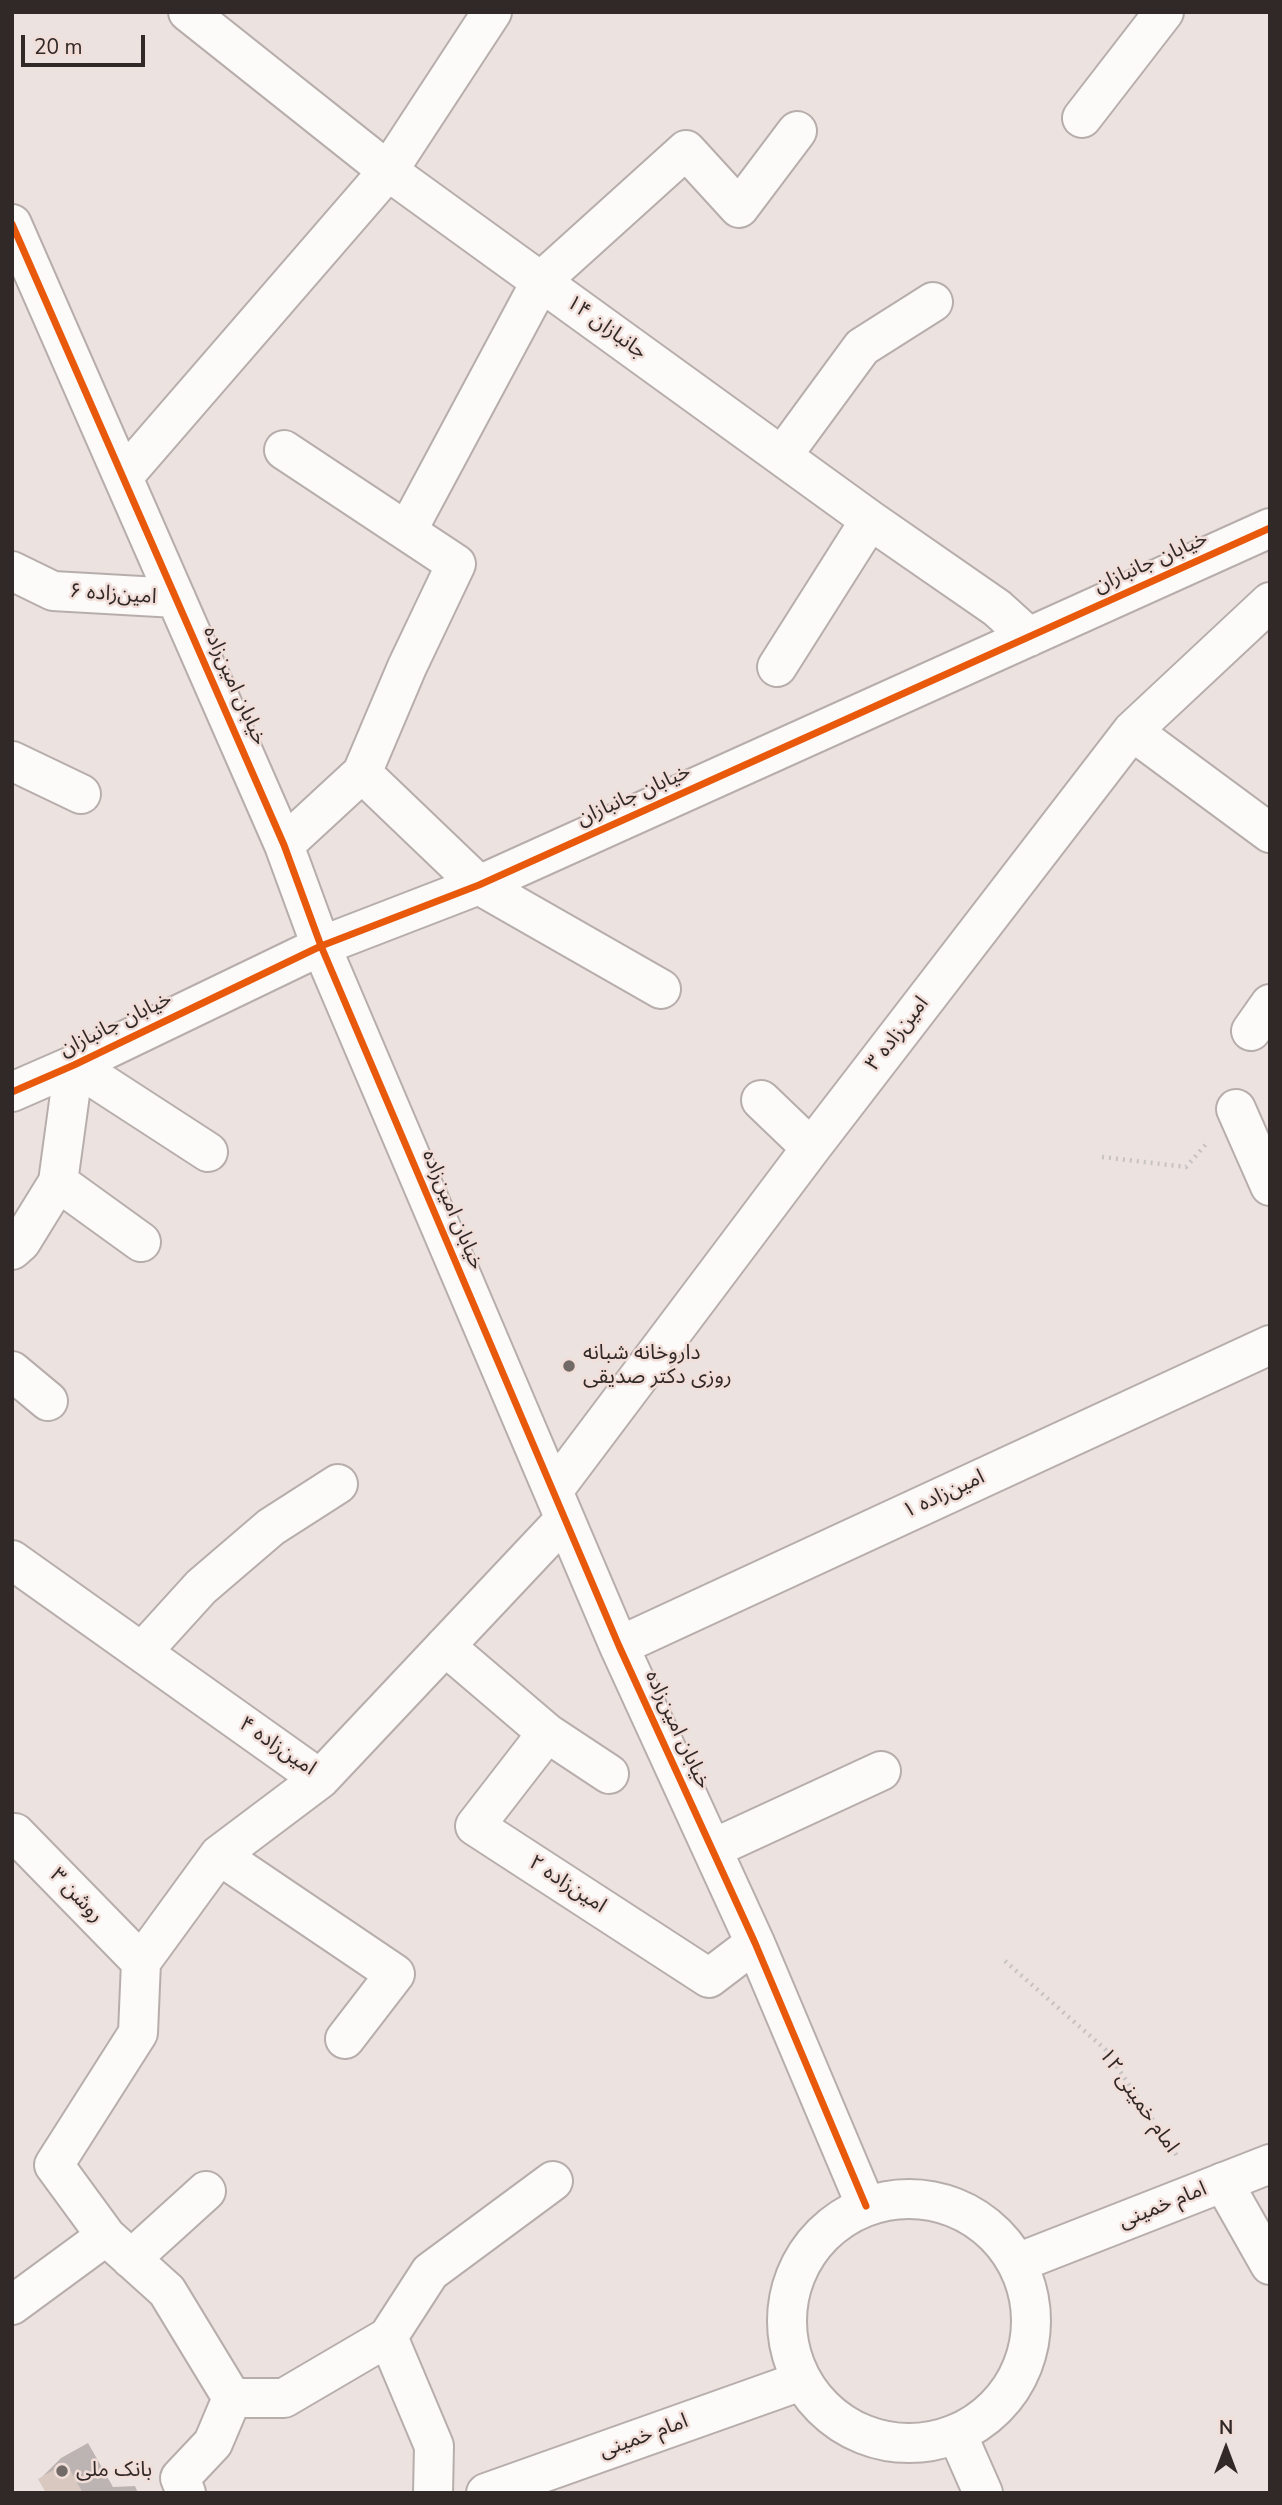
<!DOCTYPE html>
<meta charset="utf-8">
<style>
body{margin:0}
#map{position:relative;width:1282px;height:2505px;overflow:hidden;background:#ece2df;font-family:"Nunito Sans",sans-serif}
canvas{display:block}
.frame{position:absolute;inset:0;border:14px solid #312927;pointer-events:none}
.north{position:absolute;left:1191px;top:2414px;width:70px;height:70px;-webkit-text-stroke:5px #f2ded9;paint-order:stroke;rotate:0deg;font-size:19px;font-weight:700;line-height:28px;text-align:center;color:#312927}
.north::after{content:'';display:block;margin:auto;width:24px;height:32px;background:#312927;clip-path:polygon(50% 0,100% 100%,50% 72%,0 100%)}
.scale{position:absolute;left:21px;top:35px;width:124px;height:32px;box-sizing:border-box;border:4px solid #312927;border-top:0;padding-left:9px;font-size:21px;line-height:24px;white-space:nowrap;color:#312927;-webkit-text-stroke:5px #f2ded9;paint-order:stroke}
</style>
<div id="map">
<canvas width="1282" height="2505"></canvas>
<div class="frame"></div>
<div class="north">N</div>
<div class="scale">20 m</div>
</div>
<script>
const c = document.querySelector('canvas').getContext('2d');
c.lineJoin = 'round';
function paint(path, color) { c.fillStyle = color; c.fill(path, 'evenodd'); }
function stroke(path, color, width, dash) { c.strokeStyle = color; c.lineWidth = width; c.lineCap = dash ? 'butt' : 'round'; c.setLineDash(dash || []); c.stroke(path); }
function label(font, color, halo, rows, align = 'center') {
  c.font = font + ' "Nunito Sans","Noto Sans Arabic",sans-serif'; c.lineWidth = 5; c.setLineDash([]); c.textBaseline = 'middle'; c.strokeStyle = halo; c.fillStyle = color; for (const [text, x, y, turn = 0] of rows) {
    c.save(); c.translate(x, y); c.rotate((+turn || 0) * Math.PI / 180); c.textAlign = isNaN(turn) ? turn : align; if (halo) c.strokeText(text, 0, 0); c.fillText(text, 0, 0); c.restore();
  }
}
const shadow = new Path2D(`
 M88 2443 113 2487 135 2486 138 2493H48L40 2479 61 2458Z`);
const building = new Path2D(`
 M66 2463 83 2493H46L38 2479Z`);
const path = new Path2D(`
 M1102 1157 1186 1167 1207 1143
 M1005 1961 1105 2049 1179 2159`);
const minor = new Path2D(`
 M188 12 388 171 870 520 997 608 1029 637
 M1082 118 1164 12
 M12 224 284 845 321 946 619 1646 755 1943 866 2206
 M284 450 456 564 407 667 362 773 284 845
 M782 456 862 347 933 302
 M123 477 388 171 492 12
 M407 531 541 281 686 150 739 208 797 131
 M12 571 53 591 176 598
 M777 667 870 520
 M1132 731 1270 833
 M12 761 81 794
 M362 773 479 885 661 989
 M1251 1031 1270 1004
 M12 1092 74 1065 321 946 479 885 1270 528
 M761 1100 811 1148
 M1236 1109 1270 1186
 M58 1182 141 1242
 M12 1250 21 1242 58 1182 74 1065 208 1152
 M12 1371 48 1401
 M553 1491 811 1148 1132 731 1270 602
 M12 1560 320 1779 565 1519
 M445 1646 547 1733 609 1774
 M619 1646 1270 1345
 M142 1652 201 1587 271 1527 338 1484
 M547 1733 475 1826 709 1978 755 1943
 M320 1779 219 1855 141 1962 138 2033 54 2165 106 2236 167 2291 232 2398H284L388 2337 430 2272 553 2181
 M12 1837 15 1833 141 1962
 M712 1849 881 1771
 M219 1855 395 1974 345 2039
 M1223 2182 1270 2265
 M131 2259 206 2191
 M12 2305 106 2236
 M388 2337 434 2446 433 2493
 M957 2434 983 2493
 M186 2493 180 2478 213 2443 232 2398`);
const major = new Path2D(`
 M787 2321a122 122 0 1 1 244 0a122 122 0 1 1-244 0Z
 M1017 2263 1270 2164
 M486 2493 801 2381`);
const cycleway = new Path2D(`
 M12 224 284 845 321 946 619 1646 755 1943 866 2206
 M12 1092 74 1065 321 946 479 885 1270 528`);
const markers = [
 [569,1366,7,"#726a67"],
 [62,2471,7,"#726a67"]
];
const streetNames = [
 ["جانبازان ۱۴",606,328,36],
 ["خیابان جانبازان",1151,563,-24],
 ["امین‌زاده ۶",113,595,4],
 ["خیابان امین‌زاده",234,686,66],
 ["خیابان جانبازان",634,796,-24],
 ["خیابان جانبازان",116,1025,-26],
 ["امین‌زاده ۳",898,1034,-52],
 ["خیابان امین‌زاده",452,1210,67],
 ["امین‌زاده ۱",944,1495,-25],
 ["خیابان امین‌زاده",677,1730,65],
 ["امین‌زاده ۴",277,1747,34],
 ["امین‌زاده ۲",567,1885,33],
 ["روشن ۳",76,1896,46],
 ["امام خمینی ۱۲",1138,2101,55],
 ["امام خمینی",1163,2206,-22],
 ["امام خمینی",644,2437,-20]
];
const poiNames = [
 ["داروخانه شبانه",583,1354],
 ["روزی دکتر صدیقی",583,1378],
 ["بانک ملی",76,2471]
];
paint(shadow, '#0003');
paint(building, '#d8c8c0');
stroke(minor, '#b7aeac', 42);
stroke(major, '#b7aeac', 42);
stroke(path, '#c7c3c2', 4.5, [2, 5]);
stroke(minor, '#fcfbfa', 38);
stroke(major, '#fcfbfa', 38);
stroke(cycleway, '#e8590c', 7);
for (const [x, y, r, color] of markers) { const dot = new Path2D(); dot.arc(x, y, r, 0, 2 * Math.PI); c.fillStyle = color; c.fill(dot); stroke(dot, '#f2ded9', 2.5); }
label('21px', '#312927', '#f2ded9', streetNames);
label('21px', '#312927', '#f2ded9', poiNames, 'left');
</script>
